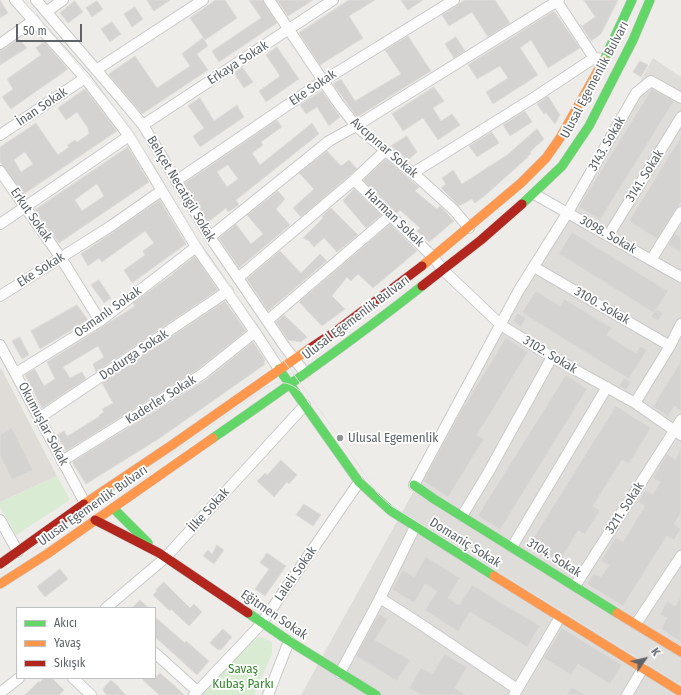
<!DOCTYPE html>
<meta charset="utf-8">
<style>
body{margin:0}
#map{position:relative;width:681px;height:695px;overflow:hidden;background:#eeece9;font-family:"Fira Sans Condensed",sans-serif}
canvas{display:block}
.legend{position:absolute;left:16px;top:607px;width:140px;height:72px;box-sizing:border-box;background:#fff;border:1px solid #bfc1c3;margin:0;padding:5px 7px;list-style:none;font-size:12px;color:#5e6468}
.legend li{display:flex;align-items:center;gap:8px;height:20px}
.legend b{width:20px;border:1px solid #bfc1c3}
.north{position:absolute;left:625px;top:639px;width:40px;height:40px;-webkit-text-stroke:3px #fff;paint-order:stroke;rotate:56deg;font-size:11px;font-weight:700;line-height:16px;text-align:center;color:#5e6468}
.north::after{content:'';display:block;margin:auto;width:14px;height:18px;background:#5e6468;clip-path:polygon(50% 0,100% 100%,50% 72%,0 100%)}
.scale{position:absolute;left:16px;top:24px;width:66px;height:18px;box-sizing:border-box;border:2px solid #5e6468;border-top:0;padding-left:5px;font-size:12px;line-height:14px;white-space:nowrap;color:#5e6468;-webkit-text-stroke:3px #fff;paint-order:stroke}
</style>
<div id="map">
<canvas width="681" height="695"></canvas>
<ul class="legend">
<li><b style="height:5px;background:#63d668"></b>Akıcı</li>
<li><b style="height:5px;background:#ff974d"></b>Yavaş</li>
<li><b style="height:5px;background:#b3261e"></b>Sıkışık</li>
</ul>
<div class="north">K</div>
<div class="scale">50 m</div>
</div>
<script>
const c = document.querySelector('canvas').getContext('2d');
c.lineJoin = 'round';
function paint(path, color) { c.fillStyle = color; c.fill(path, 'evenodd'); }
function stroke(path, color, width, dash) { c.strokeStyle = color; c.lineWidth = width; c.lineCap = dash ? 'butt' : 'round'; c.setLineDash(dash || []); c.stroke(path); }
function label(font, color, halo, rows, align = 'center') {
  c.font = font + ' "Fira Sans Condensed",sans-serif'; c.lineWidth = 3.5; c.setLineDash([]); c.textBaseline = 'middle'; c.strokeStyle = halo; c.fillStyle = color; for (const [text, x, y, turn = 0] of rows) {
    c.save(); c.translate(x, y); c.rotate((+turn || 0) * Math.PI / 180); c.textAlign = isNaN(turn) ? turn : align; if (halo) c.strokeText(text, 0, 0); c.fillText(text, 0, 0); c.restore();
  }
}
const industrial = new Path2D(`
 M653 58 681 77V695H301Z`);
const education = new Path2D(`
 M1 368 57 476 0 502V369Z`);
const green = new Path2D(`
 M57 476 70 500 16 535 0 507V502Z
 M262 637 272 642V654L254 695H201L254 638Z`);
const building = new Path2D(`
 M0 0 8 13 0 18Z
 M147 0H170L154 11Z
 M216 0H225L237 18 205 40 190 18Z
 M249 0H263L277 23 219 62 212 51 261 18Z
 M277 0H313L288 16Z
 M349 0H375L349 16 363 38 320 65 299 33Z
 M401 0H423L408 10Z
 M465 0H495L510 23 488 37 472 12 449 26 442 15Z
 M584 0H618L601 34 591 41 580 24 582 26 595 17Z
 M75 1 83 12 68 23 60 13Z
 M97 1 103 9 92 17 86 8Z
 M135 7 143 19 132 27 124 14Z
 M554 11 580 48 548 68 531 40 520 48 538 75 493 104 486 92 508 78 500 66 477 79 468 65Z
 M112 22 121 34 110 42 101 29Z
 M408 36 431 71 357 117 333 84 341 79 355 101 401 74 385 50Z
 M456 37 465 51 454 58 445 44Z
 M203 38 208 46 197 54 208 70 142 114 109 75 110 73 135 56 157 88 190 66 182 54Z
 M19 39 27 48 0 65V50L4 49Z
 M44 42 68 69 11 109 2 97 13 89 7 79 41 55 36 48Z
 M277 47 299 79 266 102 259 91 280 76 266 55Z
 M640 61 648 65 641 77 633 72Z
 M242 67 253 82 244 88 234 73Z
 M434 87 444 101 433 108 441 121 452 114 460 125 438 140 423 118 403 131 392 114Z
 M85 89 117 131 24 194 0 162V147L36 123 58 155 69 147 67 145 75 140 77 142 89 134 88 128 77 112 66 120 58 108ZM25 152 33 164 21 172 14 160Z
 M652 89 674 101 600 220 579 207Z
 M322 91 340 117 329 126 317 107 306 114 300 105Z
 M548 96 560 115 555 124 546 113 544 114 537 104Z
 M200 98 214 121 237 105 244 117 200 147 193 136 204 128 188 106Z
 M525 111 532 122 510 136 503 125Z
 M277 120 282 127 261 142 263 145 252 153 260 165 312 123 319 134 236 200 239 205 228 212 226 208 208 222 185 183ZM228 165 238 179 227 187 217 172Z
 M537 129 544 139 530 152 531 154 528 156V157L488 193 475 203 472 199 459 206 441 188 446 184 442 178 453 170 462 184 507 155Z
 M492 132 499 143 477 157 469 146Z
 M407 136 417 152 408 160 391 146Z
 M681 137V202L657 239 629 221Z
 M128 147 149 182 59 243 35 210ZM97 184 104 196 82 211 75 200Z
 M327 151 341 166 349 160 357 169 301 217 293 208 314 189 299 173Z
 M386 159 419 187 415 191 437 209 440 206 454 221 429 242 417 231 420 228 400 210 397 213 363 180Z
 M354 189 381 215 366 228 343 201Z
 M278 191 285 199 276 209 290 225 239 268 219 238 236 224 251 244 263 234 247 215Z
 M160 200 186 244 132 283 124 270 145 255 143 251 154 243 145 231 102 262 99 258 88 266 81 254Z
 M331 208 358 235 337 252 324 238 314 247 309 241 303 238 323 218 322 216Z
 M390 224 417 251 373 288 358 274 351 281 347 277 332 296 345 309 322 326 299 302Z
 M572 232 668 291 654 313 559 254Z
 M675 233 681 237V253L668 245Z
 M280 251 301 273 320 254 327 261 268 311 247 279Z
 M195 256 218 290 96 372 93 364 104 357 98 346 63 367 70 378 82 372 86 379 42 408 25 375 35 369 44 386 55 379 47 362 135 306 133 303 173 274V273Z
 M99 280 111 298 104 303 91 285Z
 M536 291 560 306 564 299 612 328 607 335 636 353 640 346 647 350 629 379 522 313Z
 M225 301 246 331 197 370 66 451 57 435 64 431 67 436 71 434 100 416 99 415 104 412 102 409 113 403 102 383Z
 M77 305 88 320 40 349 31 331Z
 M656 309 663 313 658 321 651 317Z
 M518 313 526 318 521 327 513 321Z
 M284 315 307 337 301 342 288 340 276 322Z
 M20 337 29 355 22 359 12 341Z
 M506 338 528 352 477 435 484 439 448 497 423 481 460 413Z
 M253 342 265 360 264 365 160 438 86 484 72 462 204 381Z
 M681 361V411L674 406 668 416 653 407Z
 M566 375 587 389 500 530 478 516Z
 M624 378 631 382 626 390 619 386Z
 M616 406 651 428 629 464 622 460 593 506 600 511 585 534 578 531 557 565 528 547Z
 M12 428 33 470 12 480 0 456V435Z
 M681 448V513L674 524 681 529 674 540 667 536 623 606 587 584 594 573 601 577 609 565 601 561 616 537 623 542 641 512 645 506 638 502 645 490 653 494 660 482 653 478 667 454 675 459Z
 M281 460 297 475 289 484 287 482 274 497 257 481 265 473 267 475Z
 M304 504 321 515 313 526 296 515Z
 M217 545 224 550 214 564 203 556 208 550 212 554Z
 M267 553 286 566 265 596 255 589 269 569 260 563Z
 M426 557 460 578 448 598 459 605 472 585 540 626 527 647 470 612 458 632 425 610 437 591 425 584 414 603 392 589 403 570 414 577Z
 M60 569 68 579 45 597 37 587Z
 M164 582 190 608 194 604 202 612 189 626 171 609 170 611 153 595 157 591 156 590Z
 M681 596V642L661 629 667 618 660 614 667 601 675 606Z
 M140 600 149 608H132Z
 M379 614 388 619 375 640 410 660 397 681 356 656Z
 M155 617 185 643 186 641 209 661 197 675 155 637Z
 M562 628 622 665 610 684 578 664 571 675 544 658Z
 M223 629 232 637 221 650 220 649 218 650 210 643Z
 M445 654 467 667 455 688 466 695H421L409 688 421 668 432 674Z
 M160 673 175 686 184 695H159L141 678H155Z
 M44 678H52L64 690 59 695H25L39 681 40 682Z
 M111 680 119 687V688L126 695H107L104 692 103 689Z
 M572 687 586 695H567Z`);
const street = new Path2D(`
 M15 0 85 78 129 136 196 247 255 332 279 369
 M36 0 117 94 143 125 210 237 285 347 305 373
 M269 0 338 103 356 126 421 180 454 210 469 228
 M556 0 594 58
 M46 12 63 0
 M0 44 34 20
 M96 70 203 0
 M143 125 333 0
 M0 135 85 78
 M0 171 61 258 100 321
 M413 173 535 97 594 58 605 59
 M354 180 433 257 442 269 501 325 552 357 635 403 681 435
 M176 181 323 81 454 0
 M534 194 681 277
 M0 224 129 136
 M608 236 681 117
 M210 237 329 141 356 126 559 0
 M651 260 681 212
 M534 267 670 346
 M238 278 354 180 385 151
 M0 296 111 226 161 191
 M267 321 391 215
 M0 345 85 503
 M16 373 100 321 196 247
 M635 403 670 346 681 324
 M39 418 228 291
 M62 461 201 375 255 332
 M414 485 519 290 568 212 636 93 651 81 681 98
 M462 516 488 473 552 357
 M0 520 18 552
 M512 547 607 387
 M575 586 681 420
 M380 598 415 527
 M106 608 165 558 305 405
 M636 624 681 556
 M155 653 197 691
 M340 673 380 598 419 623 517 689
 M73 678 91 695
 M0 693 19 678
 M194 695 262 623 359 482
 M268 695 289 641
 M514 695 560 617
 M627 695 643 668`);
const fast = new Path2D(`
 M604 60 632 0
 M522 204 562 166 589 126 633 40 650 0
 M279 369 359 482 391 511 494 576
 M213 438C284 389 354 340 422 286
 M414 485 434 499 617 613
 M113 508 148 543
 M248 613 289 641 376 695`);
const slow = new Path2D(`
 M422 266 521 183 546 158 560 138 604 60
 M84 504 172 445 309 349
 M494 576 681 692
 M0 584 47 554 213 438
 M617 613 681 652`);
const jam = new Path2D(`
 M422 286 481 240 522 204
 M309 349 336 331 422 266
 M95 520 159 553 248 613
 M0 564 84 504`);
const tram = new Path2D(`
 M23 0 110 102 128 125 157 170 207 255 340 438 378 494 390 505 681 685
 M0 575 265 388C283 379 289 382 304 394`);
const markers = [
 [340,438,4,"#909495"]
];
const streetNames = [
 ["Erkaya Sokak",238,63,-33],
 ["Ulusal Egemenlik Bulvarı",595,80,-62],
 ["Eke Sokak",313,88,-34],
 ["İnan Sokak",42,107,-34],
 ["3143. Sokak",607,144,-60],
 ["Avcıpınar Sokak",384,148,41],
 ["3141. Sokak",645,176,-58],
 ["Behçet Necatigil Sokak",181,189,59],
 ["Erkut Sokak",31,215,55],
 ["Harman Sokak",394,218,44],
 ["3098. Sokak",608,235,30],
 ["Eke Sokak",41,270,-32],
 ["3100. Sokak",602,306,30],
 ["Osmanlı Sokak",108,312,-35],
 ["Ulusal Egemenlik Bulvarı",356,318,-37],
 ["Dodurga Sokak",134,355,-34],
 ["3102. Sokak",550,355,31],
 ["Kaderler Sokak",161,400,-32],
 ["Okumuşlar Sokak",43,424,62],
 ["Ulusal Egemenlik Bulvarı",93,506,-35],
 ["3211. Sokak",625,508,-57],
 ["İlke Sokak",209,510,-48],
 ["Domaniç Sokak",465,543,32],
 ["3104. Sokak",554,558,32],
 ["Laleli Sokak",296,574,-55],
 ["Eğitmen Sokak",274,615,34]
];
const poiNames = [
 ["Ulusal Egemenlik",348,438]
];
const parkNames = [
 ["Savaş",243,669],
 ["Kubaş Parkı",243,684]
];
paint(industrial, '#dfddda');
paint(education, '#dfdcd7');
paint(green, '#d9ebd3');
paint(building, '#d5d3d2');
stroke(building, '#dedcd8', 1);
stroke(street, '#cacaca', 12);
stroke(fast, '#c9caca', 10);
stroke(slow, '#c9caca', 10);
stroke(jam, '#c9caca', 10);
stroke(street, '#fcfcfc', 10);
stroke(fast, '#63d668', 9);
stroke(slow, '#ff974d', 9);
stroke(jam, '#b3261e', 9);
stroke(tram, '#e3e4e3', 1);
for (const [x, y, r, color] of markers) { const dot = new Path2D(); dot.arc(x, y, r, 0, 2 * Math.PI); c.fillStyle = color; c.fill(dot); stroke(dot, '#fff', 1.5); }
label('13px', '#5e6468', '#fff', streetNames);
label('13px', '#5e6468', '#fff', poiNames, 'left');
label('13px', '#36872e', '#fff', parkNames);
</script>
